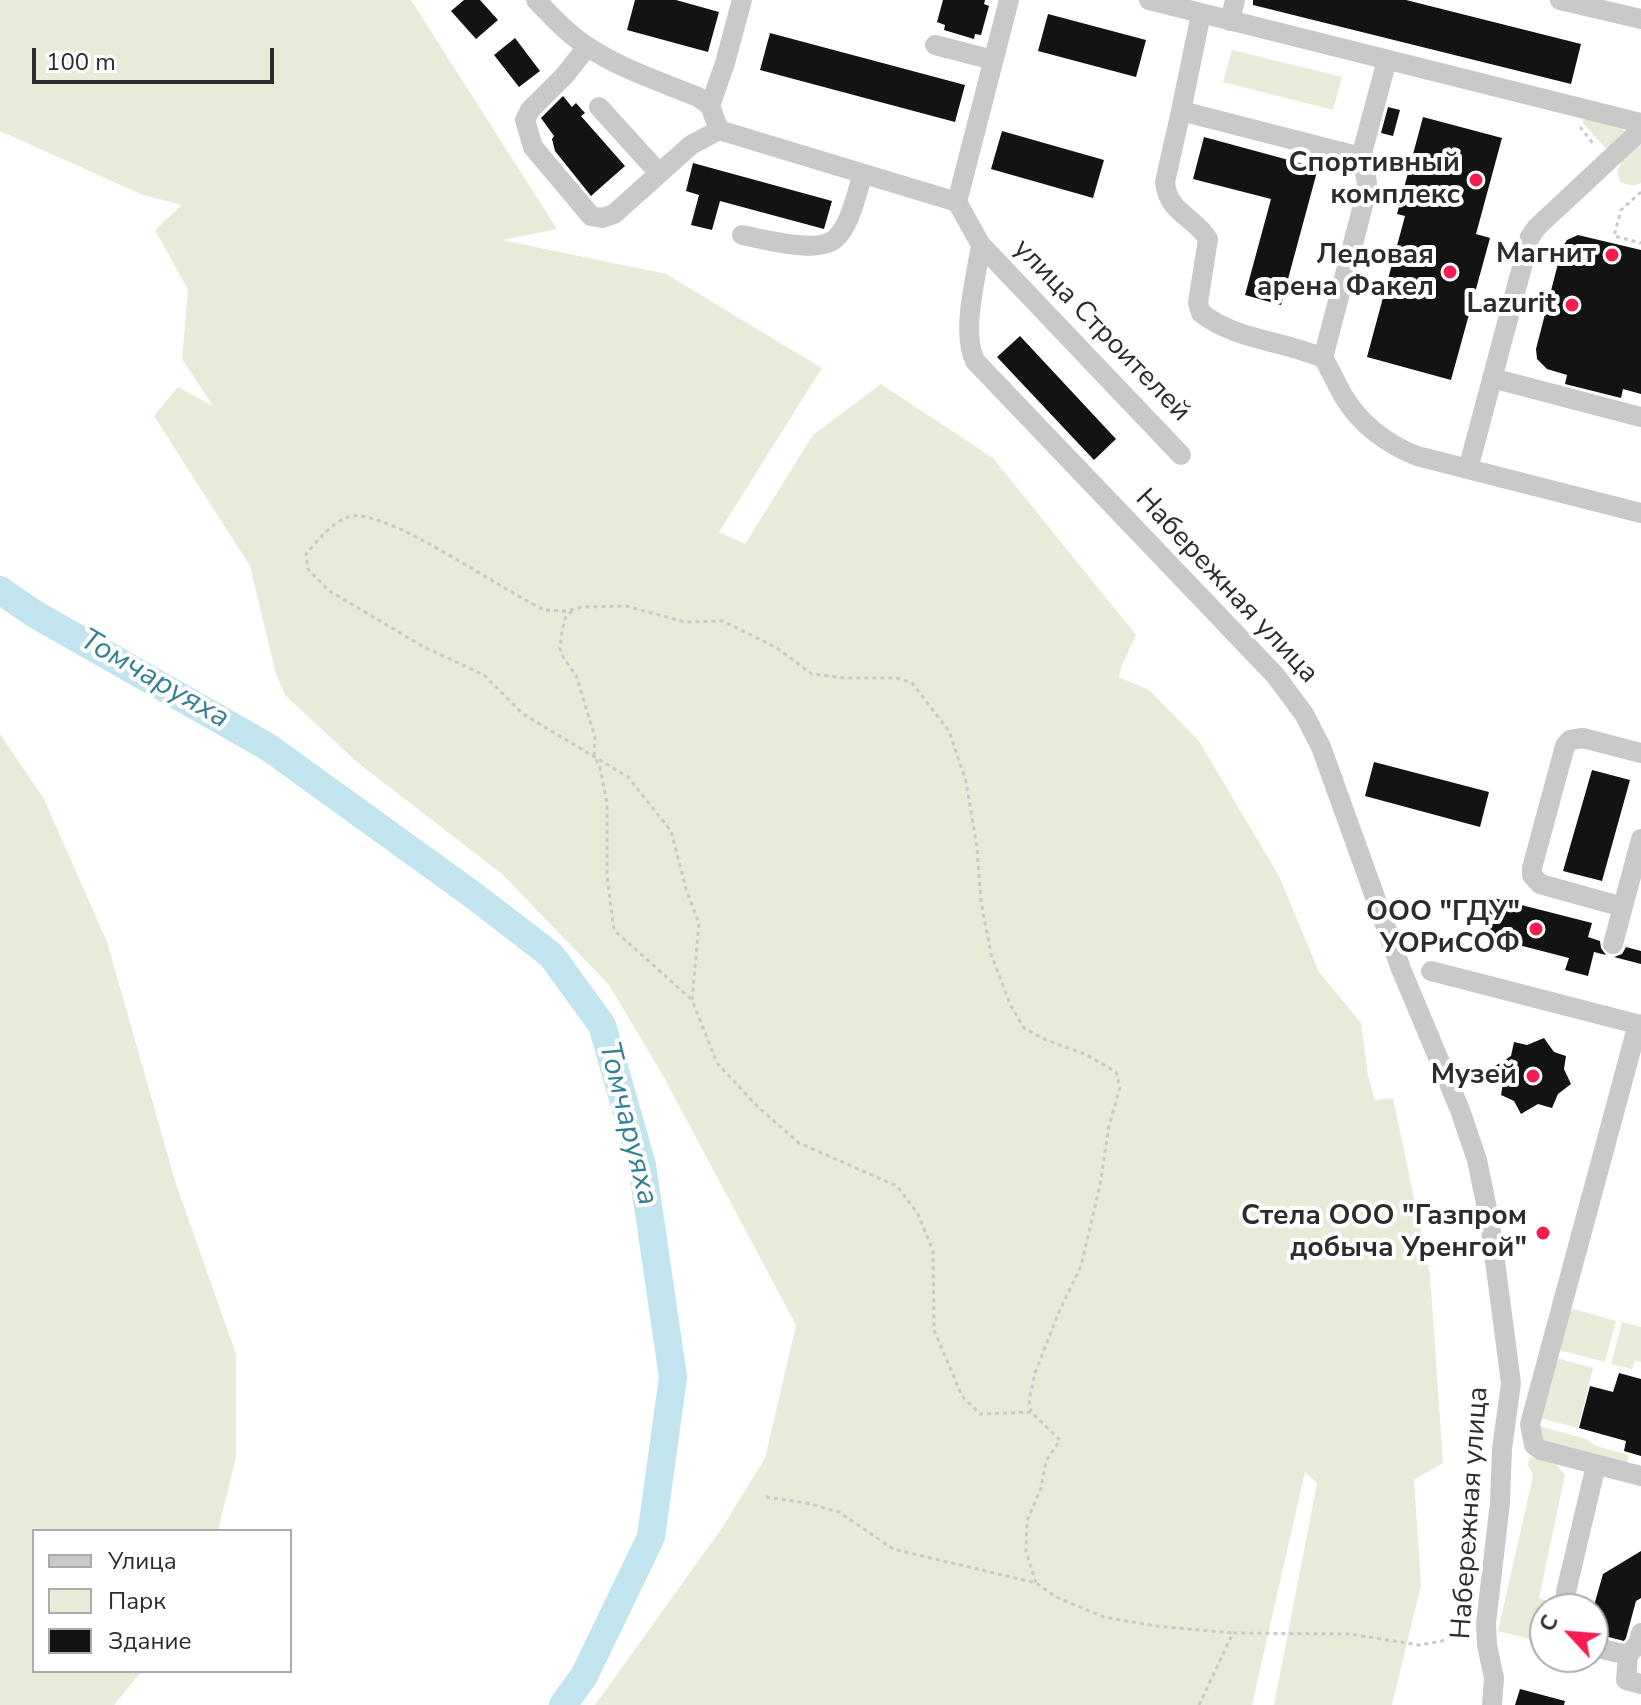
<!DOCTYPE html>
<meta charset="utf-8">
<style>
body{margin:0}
#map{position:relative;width:1641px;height:1705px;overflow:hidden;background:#fff;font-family:"Nunito Sans",sans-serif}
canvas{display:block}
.legend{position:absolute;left:32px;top:1529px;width:260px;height:144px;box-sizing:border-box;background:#fff;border:2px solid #ababab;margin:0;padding:10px 14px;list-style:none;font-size:24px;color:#2c2c2c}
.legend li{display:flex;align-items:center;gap:16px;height:40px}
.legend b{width:40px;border:2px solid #ababab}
.north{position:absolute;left:1529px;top:1593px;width:80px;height:80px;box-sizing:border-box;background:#fff;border:2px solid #ababab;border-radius:50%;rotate:296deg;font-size:22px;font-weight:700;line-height:32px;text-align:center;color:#2c2c2c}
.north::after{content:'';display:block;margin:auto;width:28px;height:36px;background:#f61c50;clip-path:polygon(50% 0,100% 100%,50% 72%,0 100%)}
.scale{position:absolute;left:32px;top:48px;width:242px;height:36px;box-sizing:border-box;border:4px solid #2c2c2c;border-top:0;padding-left:10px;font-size:24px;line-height:28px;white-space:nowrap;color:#2c2c2c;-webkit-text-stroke:6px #fff;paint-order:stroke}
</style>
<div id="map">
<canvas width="1641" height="1705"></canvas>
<ul class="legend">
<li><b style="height:10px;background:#c9c9c9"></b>Улица</li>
<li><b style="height:22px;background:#e6ecd8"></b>Парк</li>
<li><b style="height:22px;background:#131313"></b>Здание</li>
</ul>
<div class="north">С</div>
<div class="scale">100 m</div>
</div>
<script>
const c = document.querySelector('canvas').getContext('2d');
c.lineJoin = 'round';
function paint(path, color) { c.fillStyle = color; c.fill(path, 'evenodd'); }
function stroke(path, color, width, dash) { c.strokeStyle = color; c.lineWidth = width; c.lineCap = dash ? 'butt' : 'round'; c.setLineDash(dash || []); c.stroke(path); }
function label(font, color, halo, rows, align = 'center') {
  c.font = font + ' "Nunito Sans",sans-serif'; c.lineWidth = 8; c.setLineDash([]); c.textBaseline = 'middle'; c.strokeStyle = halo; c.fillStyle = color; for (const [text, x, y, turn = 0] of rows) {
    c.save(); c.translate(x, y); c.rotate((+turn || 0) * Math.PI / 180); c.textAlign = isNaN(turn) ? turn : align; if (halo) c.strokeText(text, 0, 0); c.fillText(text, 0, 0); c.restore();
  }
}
const green = new Path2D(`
 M0 0H411L557 229 502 240 666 274 822 368 719 532 745 544 813 435 881 384 993 458 1136 635 1122 665 1119 677 1149 690 1199 741 1279 876 1319 972 1361 1023 1368 1076 1375 1100 1393 1098 1430 1274 1443 1463 1414 1480 1421 1585 1392 1705H1274L1317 1483 1305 1472 1252 1705H595L722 1528 765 1458 796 1325 661 1072 609 985 502 874 358 763 285 695 276 674 250 566 154 416 178 387 213 406 182 359 188 290 155 230 182 205 143 195 0 131Z
 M1232 50 1342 77 1333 110 1223 82Z
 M1583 118 1623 128 1625 134 1608 151 1583 123Z
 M1641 144V183C1633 187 1628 185 1620 182L1617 171 1627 153Z
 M0 734 44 799 107 942 176 1184 236 1354V1457L218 1531H34V1671H142L114 1705H0Z
 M1574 1309 1616 1321 1605 1362 1559 1350 1569 1313Z
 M1622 1322 1641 1327V1362L1635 1360 1632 1369 1611 1364Z
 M1557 1358 1593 1368 1578 1428 1540 1418Z
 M1539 1426 1586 1439 1596 1446 1629 1455 1627 1464 1545 1441 1540 1435Z
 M1530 1457 1556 1464 1565 1475 1539 1598 1554 1604 1556 1609H1545V1643L1498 1631 1533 1476 1528 1465Z`);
const river = new Path2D(`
 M0 590 33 613 268 747 473 895 551 955 602 1025 642 1165 673 1377 651 1537 584 1676 563 1705`);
const building = new Path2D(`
 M464 0H480L498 20 476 39 451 11Z
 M635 0H676L719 12 708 52 627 30Z
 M943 0H985L984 4 989 6 981 35 975 34 974 39 944 30 945 25 937 22Z
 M1253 0H1406L1581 44 1571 84 1253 5Z
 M1048 14 1146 40 1136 77 1038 51Z
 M770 33 965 85 955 122 760 70Z
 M515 38 540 71 519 87 494 55Z
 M563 96 572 107 576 103 585 113 581 116 625 166 591 196 555 151 552 139 554 136 541 118Z
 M1388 107 1400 110 1393 136 1381 133Z
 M1423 117 1502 138 1476 234 1490 238 1451 380 1367 357 1405 216 1397 214Z
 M1002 131 1104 160 1093 198 991 169Z
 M1204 137 1318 168 1281 305 1245 295 1271 199 1193 179Z
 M693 163 832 201 824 229 720 201 712 230 691 225 699 195 686 191Z
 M1578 235 1641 250V394L1623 389 1621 398 1565 384 1567 375 1547 369 1537 359 1536 349 1562 248 1567 240Z
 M1020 336 1116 439 1094 460 997 357Z
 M1374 762 1489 792 1480 827 1365 796Z
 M1592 770 1630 780 1602 881 1563 871Z
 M1490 897 1592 923 1588 937 1600 941 1601 948 1606 955 1594 952 1588 976 1565 970 1569 958 1480 935Z
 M1626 947 1641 951V964L1614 957 1622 954Z
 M1544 1038 1554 1052 1566 1056 1564 1069 1571 1084 1558 1094 1552 1108 1538 1104 1521 1114 1514 1101 1501 1095 1503 1083 1492 1068 1511 1056 1514 1042 1527 1045Z
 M1619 1373 1641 1379V1456L1624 1451 1626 1441 1579 1428 1590 1386 1613 1392Z
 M1641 1551V1598L1636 1601 1626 1638 1624 1641 1593 1633V1609L1603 1574Z
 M1520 1689 1565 1701 1564 1705H1515Z`);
const path = new Path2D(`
 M1580 127 1595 146
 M1641 192 1621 210 1614 236 1641 243
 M572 611 566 616 562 630 560 649 564 659 576 675 595 737 594 755 600 768 607 802V876L614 930 691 999
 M1031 1412 980 1414 962 1396 934 1330 933 1251 918 1214 897 1186 799 1143 758 1107 717 1063 692 1000 699 923 686 889 671 831 628 777 523 714 484 675 422 646 328 590 308 569 306 554C317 541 335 518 353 516 393 512 502 591 545 610L566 611 583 607 626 606 685 622 723 621 777 648 812 674 845 678H897L912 683 949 731 966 781 977 848 981 902 991 954 1010 1004 1024 1028 1046 1040 1085 1054 1116 1072 1120 1087 1109 1126 1100 1185 1081 1266 1058 1314 1035 1373 1029 1400 1031 1412 1060 1440 1046 1461 1041 1488 1027 1521 1026 1551 1036 1583
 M766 1497 807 1503 839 1512 893 1549 1036 1583 1056 1597 1104 1617 1156 1626 1233 1633
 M1199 1705 1233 1633 1350 1634 1419 1645 1442 1641 1467 1631`);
const minor = new Path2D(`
 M536 0C552 17 568 34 588 47 621 69 661 82 698 97L710 106 719 130 957 202 981 245 1181 455
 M1149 0 1641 123
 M1560 0 1641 19
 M1201 14 1181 111 1361 157 1387 60
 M1230 21 1235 0
 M935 45 993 60
 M587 47 565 75 530 110 525 120 533 147 591 216 602 218 614 214 691 145 719 130
 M710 106 725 63 742 0
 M599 107 659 173
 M1181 111 1165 182C1168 213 1194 216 1208 239L1198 303 1201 313C1238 341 1282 340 1323 358
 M1361 157 1367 182 1366 194 1323 358C1331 370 1336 384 1344 397 1360 424 1388 445 1417 456L1641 513
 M957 202 1009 0
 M742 235C764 239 819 255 836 238 851 224 856 194 863 174
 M981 245C976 279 961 331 975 361L1275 675 1304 714 1321 747 1401 969 1460 1110 1477 1160 1490 1223 1511 1383 1502 1449 1500 1503 1486 1623 1487 1645 1494 1678 1492 1705
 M1492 378 1641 417
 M1468 469 1530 237 1537 227 1641 130
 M1623 907 1540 884 1532 875V868L1565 746 1570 740 1583 738 1641 753
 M1613 944 1641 839
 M1431 971 1641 1025
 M1638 1024 1530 1424 1534 1445 1541 1450 1641 1476
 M1565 1609 1566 1592 1596 1465
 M1593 1647 1628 1655 1638 1644 1641 1633
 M1628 1655 1626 1680 1641 1684`);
const markers = [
 [1476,180,8,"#f61c50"],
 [1612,255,8,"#f61c50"],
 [1450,272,8,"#f61c50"],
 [1572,305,8,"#f61c50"],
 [1536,929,8,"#f61c50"],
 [1533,1076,8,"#f61c50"],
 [1543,1233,8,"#f61c50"]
];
const poiNames = [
 ["Спортивный",1460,164],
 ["комплекс",1460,196],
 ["Магнит",1596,255],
 ["Ледовая",1434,256],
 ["арена Факел",1434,288],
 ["Lazurit",1556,305],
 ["ООО \"ГДУ\"",1520,913],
 ["УОРиСОФ",1520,945],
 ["Музей",1517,1076],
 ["Стела ООО \"Газпром",1527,1217],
 ["добыча Уренгой\"",1527,1249]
];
const streetNames = [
 ["улица Строителей",1101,331,46],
 ["Набережная улица",1226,587,47],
 ["Набережная улица",1471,1513,-86]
];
const waterNames = [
 ["Томчаруяха",154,680,30],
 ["Томчаруяха",627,1124,76]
];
paint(green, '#e6ecd8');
stroke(river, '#c2e4ee', 28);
paint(building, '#131313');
stroke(path, '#c9c9c9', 3, [4, 4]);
stroke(minor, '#c9c9c9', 20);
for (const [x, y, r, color] of markers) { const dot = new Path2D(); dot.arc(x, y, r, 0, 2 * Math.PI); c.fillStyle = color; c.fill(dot); stroke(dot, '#fff', 3); }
label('bold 28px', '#2c2c2c', '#fff', poiNames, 'right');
label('28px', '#2c2c2c', '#fff', streetNames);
label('italic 30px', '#338095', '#fff', waterNames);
</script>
